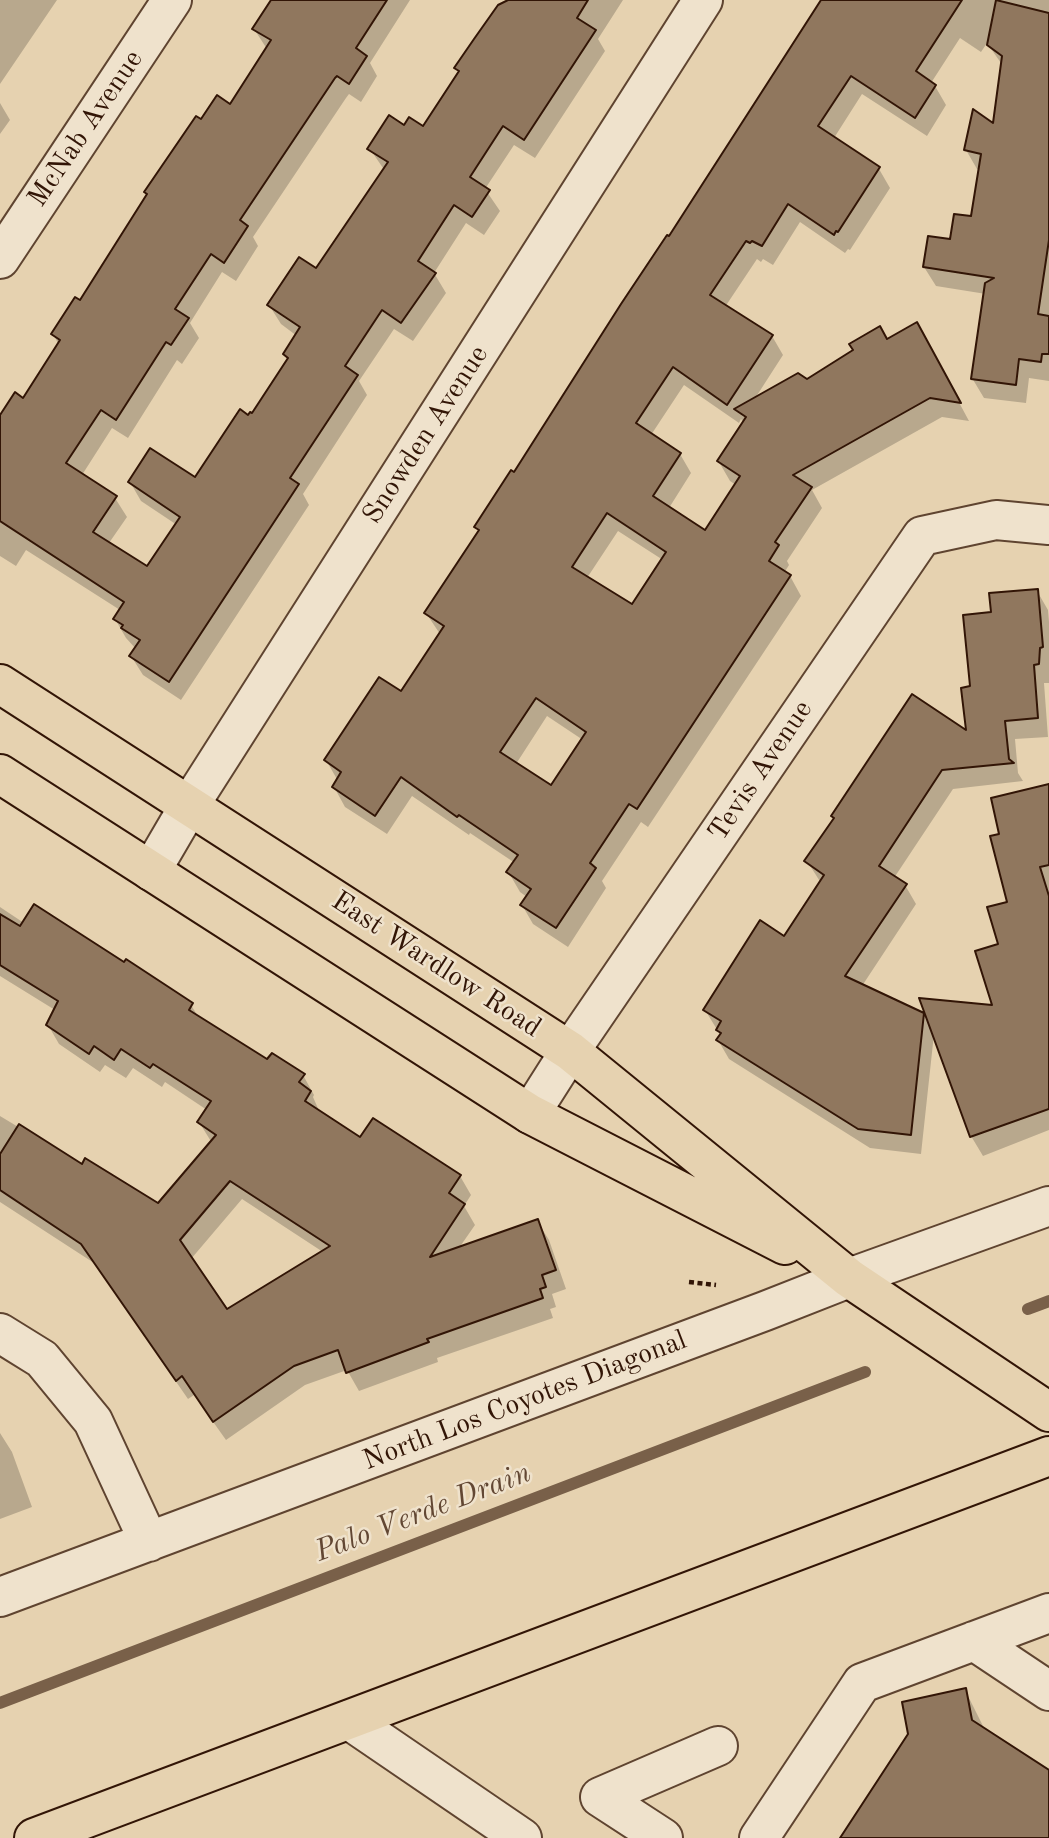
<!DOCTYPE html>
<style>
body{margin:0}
canvas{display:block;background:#e6d2b0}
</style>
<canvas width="1049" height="1838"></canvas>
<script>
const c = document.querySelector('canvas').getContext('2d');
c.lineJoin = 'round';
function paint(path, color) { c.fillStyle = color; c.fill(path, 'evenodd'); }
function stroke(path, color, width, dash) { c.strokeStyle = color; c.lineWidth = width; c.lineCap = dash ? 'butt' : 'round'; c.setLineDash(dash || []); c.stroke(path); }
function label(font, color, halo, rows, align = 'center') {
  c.font = font + ' "Old Standard TT",serif'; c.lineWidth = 5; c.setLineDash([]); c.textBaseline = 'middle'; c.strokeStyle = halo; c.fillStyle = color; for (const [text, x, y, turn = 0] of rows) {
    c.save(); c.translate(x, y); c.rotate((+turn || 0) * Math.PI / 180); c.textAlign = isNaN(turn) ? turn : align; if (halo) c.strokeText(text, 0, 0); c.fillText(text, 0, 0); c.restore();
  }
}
const shadow = new Path2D(`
 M0 0H57L0 84Z
 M273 0H410L370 63 377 76 361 102 349 94 346 98 253 237 258 246 236 281 222 272 190 323 199 338 182 364 177 360 128 438 112 428 82 475 115 498 127 517 109 543 148 568 177 525 141 501 130 482 196 480 253 416 288 361 285 354 297 336 281 324 269 305 316 270 385 171 370 149 405 127 424 128 459 73 456 68 510 0H623L598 39 605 51 535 158 514 145 485 189 500 211 484 235 466 223 434 273 446 293 413 341 394 329 359 381 367 395 303 494 309 505 181 700 143 675 131 656 136 649 126 638 115 619 120 610 26 550 16 566 0 556V418L23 400 59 345 53 334 80 302 202 122 230 106 267 49 254 29Z
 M825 0H1049V381L1029 378 1026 403 984 398 972 378 986 294 936 286 924 267 973 218 980 170 977 169 966 150 994 126 1003 66 987 43 981 52 960 38 931 83 935 86 946 105 927 136 862 94 834 138 879 169 890 188 850 250 848 249 845 253 800 222 773 265 763 259 761 262 757 259 725 307 772 336 783 355 754 400 807 381 886 341 927 343 969 421 942 417 812 490 822 508 787 561 789 565 784 573 790 576 801 596 648 827 641 822 602 881 606 888 568 947 533 924 522 905 527 897 520 892 509 873 515 863 470 833 469 835 412 796 387 834 345 807 334 787 338 781 326 760 402 694 440 634 426 613 480 533 476 527 514 475ZM684 385 739 423 741 419 744 423 719 462 730 481 736 485 706 532 669 508 691 473 680 454 651 435ZM618 531 663 560 632 607 587 578ZM547 716 583 740 552 787 516 764Z
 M0 103 10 120 0 134Z
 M1037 591 1048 610 1049 622V683H1044L1048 737 1015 739 1018 773 1023 781 953 789 894 878 905 885 916 904 862 986 923 1014 928 1022 994 1007 1000 945 1009 903 1001 835 1049 786V1130L983 1156 971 1136 934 1034 921 1154 870 1148 729 1059 718 1040 721 1036 705 1010 785 938 821 883 807 861 968 734 972 688 993 613Z
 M0 907 24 923 191 1005 199 1018 268 1062 303 1075 314 1095 313 1097 320 1113 361 1139 460 1176 471 1195 464 1206 475 1225 459 1248 537 1221 549 1240 566 1289 552 1294 556 1307 550 1309 553 1318 437 1358 438 1362 359 1391 347 1370 305 1385 226 1440 194 1395 188 1399 94 1263 0 1202V1116L83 1166 158 1206 212 1143 199 1122 207 1110 165 1082 162 1087 133 1068 126 1078 105 1065 100 1072 59 1044 48 1025 55 1010 0 976ZM242 1199 323 1252 227 1312 191 1259Z
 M0 1433 12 1452 32 1507 0 1519Z
 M965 1690 986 1732 1049 1772V1838H839Z`);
const stream = new Path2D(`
 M1028 1309 1049 1301
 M0 1703 865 1372`);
const building = new Path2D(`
 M271 0H387L356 48 367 56 349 84 337 76 335 78 240 220 248 226 224 263 211 254 175 309 189 318 171 345 166 342 116 420 101 410 66 463 117 496 93 532 147 566 180 517 128 482 150 448 195 477 240 409 248 415 250 412 252 413 288 358 283 354 300 327 267 305 299 257 316 268 388 162 367 149 389 115 404 125 409 117 423 126 459 71 454 68 474 39 498 5 508 0H588L577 18 596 30 524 140 503 126 470 177 490 190 472 217 454 205 418 261 436 273 401 323 382 310 345 366 358 375 290 478 299 484 169 682 129 656 140 640 121 628 123 625 113 619 124 602 0 521V415L15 392 23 398 60 340 51 334 75 297 80 300 147 194 144 192 196 116 201 119 217 95 230 104 271 40 252 29Z
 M821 0H962L916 71 936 85 915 118 851 76 818 126 880 167 838 232 836 231 834 235 788 204 762 246 752 241 750 243 746 241 710 295 773 335 727 405 673 367 636 423 681 453 653 496 705 530 740 476 717 461 746 417 734 409 798 373 807 379 853 350 849 344 880 326 887 339 917 322 961 403 930 398 793 475 812 487 775 542 779 545 769 561 791 575 637 809 629 804 590 863 596 868 556 928 520 905 531 889 506 872 518 855 459 815 457 817 401 777 375 816 332 787 341 772 324 760 379 677 401 691 444 626 424 613 479 530 474 527 511 470 514 472 621 304 667 235 669 236ZM607 513 666 552 632 604 572 567ZM536 698 586 732 551 785 500 752Z
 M996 0 1049 13V240L1038 314 1049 316V354H1042L1041 362 1019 359 1016 385 971 379 985 283 994 278 923 267 928 236 950 239 954 214 971 216 981 154 964 150 973 109 993 123 1002 56 987 45Z
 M1038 589 1043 647 1040 648 1039 664 1034 665 1038 718 1005 721 1009 759 1014 763 942 770 879 866 907 884 845 976 924 1013 911 1135 858 1129 716 1040 721 1033 716 1030 721 1021 703 1010 760 920 784 936 824 875 804 861 834 818 831 816 912 694 966 730 961 688 970 686 963 615 991 612 989 593Z
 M1049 784V865L1040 867 1049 896V1109L970 1137 919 998 992 1005 975 951 998 944 987 907 1007 902 990 836 999 834 991 798Z
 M34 904 124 962 126 959 193 1003 189 1010 267 1059 272 1053 305 1074 299 1082 311 1091 305 1101 360 1137 373 1118 461 1175 449 1193 465 1204 430 1257 538 1219 556 1270 542 1275 546 1287 540 1289 543 1298 427 1339 429 1342 346 1373 338 1350 294 1366 213 1422 182 1376 176 1381 81 1244 0 1190V1154L19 1124 82 1164 85 1158 158 1203 216 1135 197 1122 211 1101 153 1064 150 1068 121 1049 114 1060 94 1046 89 1054 46 1025 58 1001 0 965V914L20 926ZM230 1181 330 1246 227 1309 180 1240Z
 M966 1688 972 1720 1049 1770V1838H840L908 1734 902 1702Z`);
const path = new Path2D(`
 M689 1282 716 1285`);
const minor = new Path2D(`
 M0 259 172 0
 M151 871 189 806 703 0
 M530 1114 570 1051 922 536 996 520 1049 525
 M0 1333 42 1359 93 1421 149 1542
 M0 1597 765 1311 849 1278 1049 1206
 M974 1641 1049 1691
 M349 1720 522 1838
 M600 1797 718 1746
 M600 1797 663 1838
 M759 1838 862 1683 1049 1613`);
const major = new Path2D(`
 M0 684 570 1051 849 1278 1049 1412
 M0 774 530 1114 785 1245
 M34 1838 1049 1456`);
const streetNames = [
 ["McNab Avenue",86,129,-56],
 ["Snowden Avenue",426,435,-57],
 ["Tevis Avenue",761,771,-56],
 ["East Wardlow Road",436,965,33],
 ["North Los Coyotes Diagonal",525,1401,-21]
];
const waterNames = [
 ["Palo Verde Drain",423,1513,-21]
];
paint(shadow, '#0003');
stroke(stream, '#796049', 12);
paint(building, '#90775e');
stroke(building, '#321506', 2);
stroke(minor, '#5f4430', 42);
stroke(major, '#321506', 42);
stroke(path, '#321506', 4.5, [5, 3.5]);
stroke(minor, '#efe2cc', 38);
stroke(major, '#e6d2b0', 38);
label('28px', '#321506', '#efe2cc', streetNames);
label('italic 30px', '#624733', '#efe2cc', waterNames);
</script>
